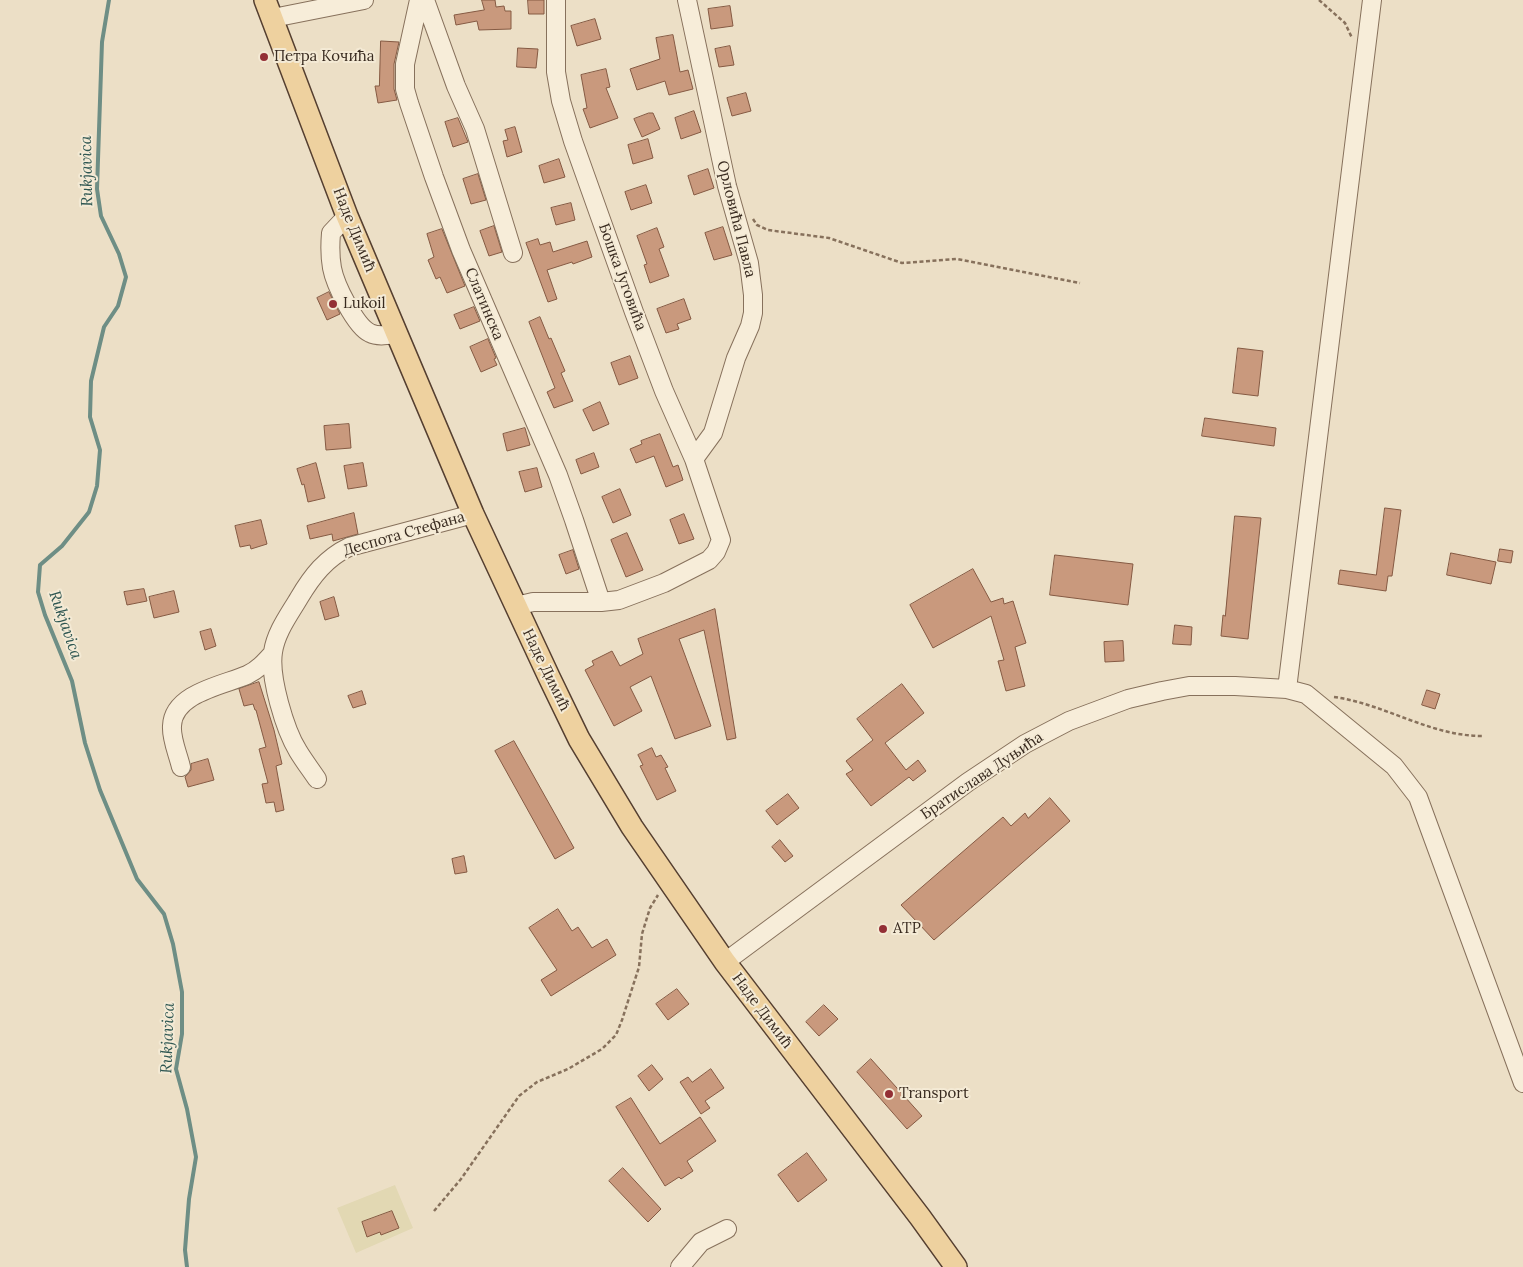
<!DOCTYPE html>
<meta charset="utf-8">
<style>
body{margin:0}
canvas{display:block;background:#ecdfc6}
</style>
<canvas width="1523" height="1267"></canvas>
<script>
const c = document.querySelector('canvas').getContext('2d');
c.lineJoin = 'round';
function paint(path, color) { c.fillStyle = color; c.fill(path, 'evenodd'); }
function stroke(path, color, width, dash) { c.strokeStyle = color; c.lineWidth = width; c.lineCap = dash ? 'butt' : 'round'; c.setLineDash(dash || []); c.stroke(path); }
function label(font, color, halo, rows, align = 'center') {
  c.font = font + ' Lora,serif'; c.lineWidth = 4; c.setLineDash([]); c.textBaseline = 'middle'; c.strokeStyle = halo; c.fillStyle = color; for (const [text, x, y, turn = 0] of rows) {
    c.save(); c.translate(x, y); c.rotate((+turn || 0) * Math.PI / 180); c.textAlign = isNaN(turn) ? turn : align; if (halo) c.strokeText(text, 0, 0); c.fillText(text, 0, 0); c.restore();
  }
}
const farmland = new Path2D(`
 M395 1185 413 1228 356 1253 337 1208Z`);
const stream = new Path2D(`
 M109 0 102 42 97 189 101 216 119 254 126 277 118 306 104 327 91 381 90 417 100 450 97 486 89 512 62 546 40 565 38 592 45 615 72 681 85 743 100 790 137 879 164 914 173 944 182 992V1034L176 1069 187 1109 196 1157 189 1199 185 1250 187 1267`);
const building = new Path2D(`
 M482 0H495L496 7 504 6 505 11H511V29L479 30 477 21 456 25 454 15 484 10Z
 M528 0H544V14H529Z
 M730 6 733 26 711 29 708 9Z
 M595 19 601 39 577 46 571 26Z
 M673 35 680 72 688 70 693 89 669 95 665 81 637 90 630 69 660 59 656 38Z
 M381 41 399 42 394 64V89L397 100 378 103 375 86H379Z
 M730 46 734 65 719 67 715 49Z
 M518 48 538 49 536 68 517 67Z
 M606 69 610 87 606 88 618 118 590 128 583 109 587 108 581 75Z
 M746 93 751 111 732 116 727 98Z
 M694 111 701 132 681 139 675 118Z
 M649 113H653L660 129 642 137 634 119Z
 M458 118 468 142 453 147 445 122Z
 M515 127 522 152 507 157 503 141 508 140 505 130Z
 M648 139 653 158 633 164 628 145Z
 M559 159 565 177 544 183 539 166Z
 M708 169 714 188 694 195 688 176Z
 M478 174 486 200 471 204 463 179Z
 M646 185 652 203 631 210 625 192Z
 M571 203 575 220 556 225 551 208Z
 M494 226 502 252 489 256 480 231Z
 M723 227 732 255 714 260 705 233Z
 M657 228 664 247 659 249 669 276 650 283 644 265 647 264 637 236Z
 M442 229 465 286 447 293 440 277 436 279 428 260 434 257 427 234Z
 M538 239 540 245 550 242 553 252 587 241 592 257 573 264 572 262 547 270 557 299 548 302 526 243Z
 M329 292 340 314 327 320 317 298Z
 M684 299 691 319 677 324 679 329 666 333 657 309Z
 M474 307 480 321 460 329 454 315Z
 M540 317 549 339 551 338 565 371 561 373 573 401 554 408 547 392 555 388 529 322Z
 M488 339 496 358 494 359 497 365 481 372 470 347Z
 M1238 348 1263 351 1258 396 1233 393Z
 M630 356 638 378 619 385 611 363Z
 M600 402 609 424 593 431 583 410Z
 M1205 418 1276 428 1274 446 1202 436Z
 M349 424 351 448 326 450 324 426Z
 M525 428 530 445 507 451 503 434Z
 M660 434 673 467 678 465 683 480 666 487 654 456 636 463 630 449 642 444 641 441Z
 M594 453 599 467 581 474 576 460Z
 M316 463 325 498 308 502 304 484 302 485 297 469Z
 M363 463 367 486 348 489 344 466Z
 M537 468 542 487 525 492 519 472Z
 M620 489 631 515 613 523 602 497Z
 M1385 508 1401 510 1392 576H1388L1386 591 1338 584 1340 570 1376 575Z
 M354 513 358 534 333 541 332 534 310 539 307 526Z
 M684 514 694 539 679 544 670 520Z
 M1235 516 1261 518 1248 639 1221 636 1223 615 1225 616Z
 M261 520 267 544 251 549 250 545 240 547 235 526Z
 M627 533 643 570 626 577 611 540Z
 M1500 549 1513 551 1511 563 1498 561Z
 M573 550 579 569 566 574 559 555Z
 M1451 553 1496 562 1491 584 1447 575Z
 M1055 555 1133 564 1128 605 1050 595Z
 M973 569 991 602 1003 598 1004 604 1013 601 1026 643 1015 647 1025 686 1006 691 998 661 1004 660 991 616 933 648 910 605Z
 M144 589 147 601 127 605 124 592Z
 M174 591 179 612 154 618 149 597Z
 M334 597 339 616 325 620 320 602Z
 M715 609 736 738 727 740 704 630 679 639 711 726 675 739 651 676 630 687 642 711 614 726 585 670 594 665 592 661 612 651 620 666 643 654 638 639Z
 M1175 625 1192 627 1191 645 1173 644Z
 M211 629 216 646 205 650 200 632Z
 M1123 641 1124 661 1105 662 1104 642Z
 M259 682 274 730 282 764 276 766 284 810 276 812 274 802 266 803 262 784 268 783 259 749 266 747 256 710H255L253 704 244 706 239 689Z
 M902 684 924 713 885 743 906 770 918 760 926 771 913 781 909 777 871 806 846 774 853 770 846 761 873 740 857 719Z
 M1427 690 1440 694 1435 709 1422 705Z
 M362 691 366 704 353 708 348 696Z
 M514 741 574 848 555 859 495 751Z
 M652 748 656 757 661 755 668 767 665 768 676 791 657 800 640 766 643 765 638 755Z
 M208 759 214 780 188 787 185 777 191 770V764Z
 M788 794 799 808 777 825 766 811Z
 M1050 798 1070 821 934 940 901 905 1003 817 1011 826 1025 813 1028 818Z
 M780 840 793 856 785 862 772 847Z
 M464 856 467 872 455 874 452 859Z
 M558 909 572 931 578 927 592 948 607 939 616 955 551 996 541 980 557 970 529 928Z
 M677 989 689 1004 668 1020 656 1004Z
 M824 1005 838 1019 819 1036 806 1022Z
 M871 1059 922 1116 907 1129 857 1072Z
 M652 1065 663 1079 649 1091 638 1076Z
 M711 1069 724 1088 705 1101 710 1108 701 1114 680 1082 688 1077 692 1082Z
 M631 1098 660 1144 700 1117 716 1141 687 1161 693 1171 681 1179 679 1177 665 1186 616 1107Z
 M807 1153 827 1180 798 1202 778 1175Z
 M623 1168 661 1209 648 1222 609 1181Z
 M392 1211 399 1228 381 1235 380 1232 367 1237 362 1222Z`);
const path = new Path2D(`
 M1319 0 1345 23 1352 38
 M753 219 757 225 768 230 829 238 902 263 957 259 1080 283
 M1334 697C1385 704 1430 736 1482 736
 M434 1211 461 1179 519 1096 537 1082 568 1069 602 1049 616 1035 622 1020 639 967 642 934 650 908 658 895`);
const minor = new Path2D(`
 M419 0 405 64V89L409 103 434 177 461 250 558 475 574 520 601 602
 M425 0 456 86 475 129 513 253
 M687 0 727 186 749 263 753 295V313L750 326 736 358 713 433 694 459
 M273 18 364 0
 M347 216 331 233C330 245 330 257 332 268 335 284 355 326 370 333 378 337 388 335 397 334
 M516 606 533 602H601L619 600 664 583 709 560 716 552 721 540 694 459 664 391 634 312 573 141 561 101 556 72V0
 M1287 689 1372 0
 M181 767C178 754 171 739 172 726 173 693 224 685 247 675 258 670 265 662 273 653
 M317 779C311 770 304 761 298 751 285 730 269 677 273 652 276 632 289 615 299 598 312 576 326 558 349 547L473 514
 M725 962 968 782 1025 744 1069 721 1128 699 1162 691 1189 686H1235L1287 689 1306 694 1394 766 1418 797 1523 1083
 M680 1267 701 1242 727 1229`);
const major = new Path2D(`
 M265 0 347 216 473 514 549 677 579 739 632 827 725 962 920 1217 956 1267`);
const markers = [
 [264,57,5,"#932f35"],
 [333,304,5,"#932f35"],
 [883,929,5,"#932f35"],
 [889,1094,5,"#932f35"]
];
const poiNames = [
 ["Петра Кочића",274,57],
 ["Lukoil",343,304],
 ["ATP",893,929],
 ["Transport",899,1094]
];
const streetNames = [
 ["Орловића Павла",736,219,76],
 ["Наде Димић",354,230,68],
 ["Бошка Југовића",622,277,70],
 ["Слатинска",484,304,67],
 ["Деспота Стефана",404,534,-16],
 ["Наде Димић",546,670,64],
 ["Братислава Дуњића",982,776,-34],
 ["Наде Димић",762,1011,53]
];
const waterNames = [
 ["Rukjavica",87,171,-91],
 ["Rukjavica",65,625,71],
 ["Rukjavica",168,1038,-88]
];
paint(farmland, '#e2d8b3');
stroke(stream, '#6e8e85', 4);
paint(building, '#c9997d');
stroke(building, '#855a43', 1);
stroke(minor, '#87715c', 20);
stroke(major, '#553f30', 24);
stroke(path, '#87715c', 2.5, [4, 2.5]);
stroke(minor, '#f7edd9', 18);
stroke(major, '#eed19f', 21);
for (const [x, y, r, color] of markers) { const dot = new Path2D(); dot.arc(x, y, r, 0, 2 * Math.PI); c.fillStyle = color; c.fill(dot); stroke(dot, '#f4ead5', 2); }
label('15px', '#382a1f', '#f4ead5', poiNames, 'left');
label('15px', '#382a1f', '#f4ead5', streetNames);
label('italic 16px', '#2f5752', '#f4ead5', waterNames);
</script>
